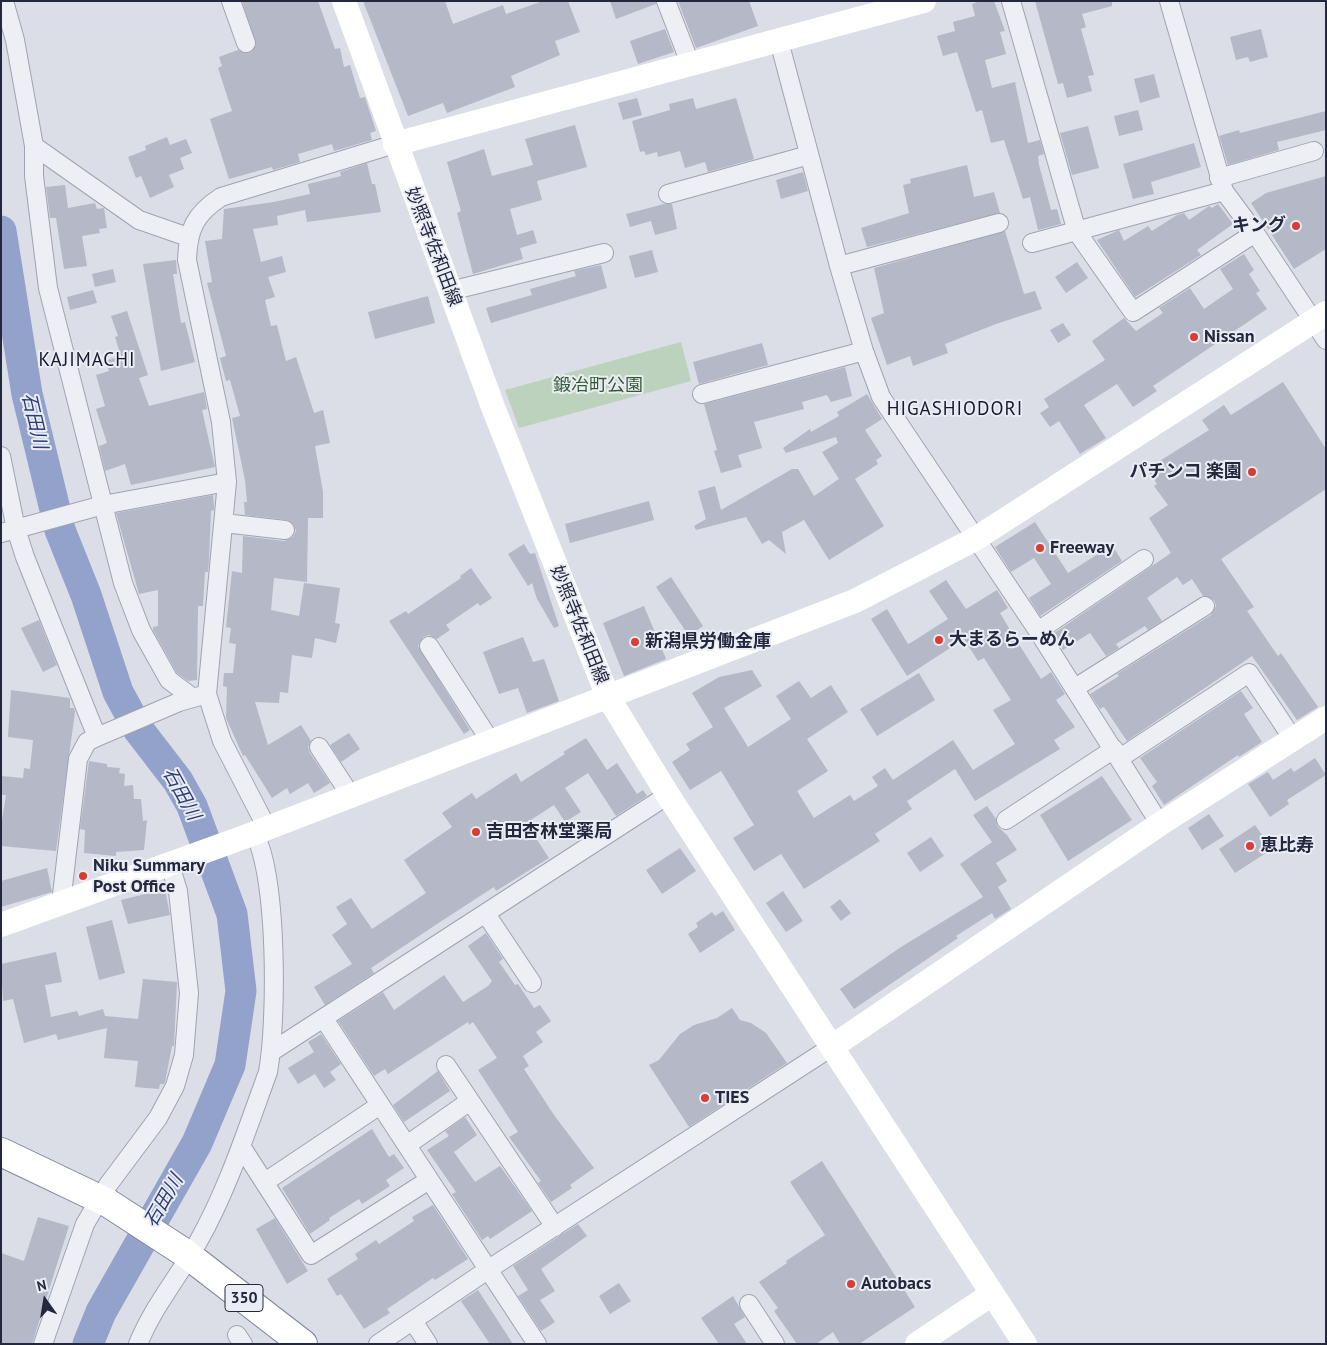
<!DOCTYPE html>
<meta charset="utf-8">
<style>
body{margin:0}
#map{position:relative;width:1327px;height:1345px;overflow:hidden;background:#dbdde7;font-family:"PT Sans",sans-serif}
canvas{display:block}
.frame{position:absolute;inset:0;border:2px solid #24283e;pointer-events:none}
.north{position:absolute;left:20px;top:1275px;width:50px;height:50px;-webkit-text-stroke:4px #ebedf5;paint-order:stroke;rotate:347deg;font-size:14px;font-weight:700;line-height:20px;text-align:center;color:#24283e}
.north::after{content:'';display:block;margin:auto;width:18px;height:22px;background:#24283e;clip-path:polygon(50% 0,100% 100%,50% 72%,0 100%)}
</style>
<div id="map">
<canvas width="1327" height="1345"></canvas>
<div class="frame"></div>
<div class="north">N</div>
</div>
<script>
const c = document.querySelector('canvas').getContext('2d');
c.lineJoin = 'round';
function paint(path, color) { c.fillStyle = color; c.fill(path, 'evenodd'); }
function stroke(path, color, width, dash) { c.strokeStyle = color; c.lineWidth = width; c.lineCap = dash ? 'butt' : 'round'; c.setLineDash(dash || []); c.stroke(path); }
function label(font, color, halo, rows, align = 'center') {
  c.font = font + ' "PT Sans","Noto Sans JP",sans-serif'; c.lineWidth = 4; c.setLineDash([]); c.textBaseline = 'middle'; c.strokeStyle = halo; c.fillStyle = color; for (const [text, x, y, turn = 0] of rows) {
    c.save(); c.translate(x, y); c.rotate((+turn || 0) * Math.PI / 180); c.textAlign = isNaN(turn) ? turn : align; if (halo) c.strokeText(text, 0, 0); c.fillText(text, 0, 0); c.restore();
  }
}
const green = new Path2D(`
 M681 342 691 381 519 428 505 390Z`);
const river = new Path2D(`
 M1 231 27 394 60 530 86 595 118 692 138 729 178 781 192 806 232 914 241 991 230 1065 197 1143 101 1312 88 1344`);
const building = new Path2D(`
 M242 1H318L335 49 340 48 344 67 350 65 360 98 365 97 376 131 370 133 372 140 334 151 332 144 298 154 300 162 273 170 272 167 229 179 210 119 232 111 218 68 222 66 219 57 238 50 249 53 256 45Z
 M363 1H445L453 24 503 5 506 14 543 1H568L580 32 555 41 560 55 511 76 515 87 447 113 443 103 408 116Z
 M610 1H656V4L616 19Z
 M678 1H749L758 26 696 48Z
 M980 1H994L1005 31 1000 32 1006 54 985 60 992 88 1015 82 1028 143 1040 140 1044 154 1038 156 1039 165 1051 210 1057 209 1061 224 1038 230 1030 197 1023 199 1004 140 991 143 982 110 976 112 957 52 943 56 937 36 955 31 953 22 975 16 972 4Z
 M1035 1H1112V6L1082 14 1086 27 1081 29 1094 75 1088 76 1092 91 1067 98 1063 83 1058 84Z
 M665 29 674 52 638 64 630 41Z
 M1261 29 1268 57 1250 62 1248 57 1236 60 1230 37Z
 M1154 74 1160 97 1140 103 1134 79Z
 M637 98 642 115 623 120 618 103Z
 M693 98 696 109 736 98 754 159 708 172 705 162 685 168 680 151 658 157 657 152 646 155 644 151 640 152 632 121 670 110 669 104Z
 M1138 110 1143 130 1119 136 1114 116Z
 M1326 111V130L1277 142 1279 150 1228 165 1219 136 1239 130 1240 133Z
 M575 125 587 167 537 181 542 200 510 209 517 235 533 230 537 243 520 248 523 259 473 274 457 213 461 211 447 162 484 149 492 176 533 165 525 139Z
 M1088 126 1099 168 1072 175 1060 133Z
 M167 137 170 145 186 139 192 153 180 158 184 169 169 175 174 187 150 198 141 176 136 178 128 157 146 150 145 146Z
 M1194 143 1201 167 1151 182 1154 194 1133 199 1123 164Z
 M367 163 372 184H375L381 212 307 222 305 210 277 216 278 225 253 229 261 262 282 256 286 272 268 277 275 297 265 300 271 326 277 325 286 361 296 357 314 413 323 410 330 443 315 446 323 492V518H308L307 582 274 578 271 610 299 616 304 583 340 588 335 623 340 624 336 643 315 638 312 658 292 655 288 693 280 692 279 703 255 702 268 745 301 725 311 741 308 747 310 753 330 783 314 793 308 783 290 794 287 788 272 798 245 755 243 756 226 718 227 687 223 686 224 673H233L236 644 229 643 231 628 226 627 232 571 242 573 243 536 284 541 293 537 296 531 294 525 287 520 245 515 244 502H247L245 480 232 418 240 416 230 380 226 381 220 358 226 356 207 283 212 282 205 241 222 239 224 209 274 202 310 194 308 184 341 176 340 172Z
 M967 165 974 197 994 192 1000 213 867 247 861 228 909 213 903 185 911 183 910 179Z
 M803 172 808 191 781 199 776 180Z
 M1326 176V249L1294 269 1251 203 1266 193Z
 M65 185 68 208 95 203 97 209 104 208 107 228 99 229 100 233 82 236 87 266 64 269 56 218H50L46 187Z
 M664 204H672L677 229 655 235 651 221 630 227 626 214Z
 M1218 204 1233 224 1197 250 1201 255 1135 297 1097 240 1119 230 1124 241 1148 226 1152 231 1177 215 1184 213 1189 220 1209 206 1212 208Z
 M1005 231 1024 294 1035 291 1042 309 996 324 945 344 948 353 913 366 910 356 887 365 871 318 884 313 874 268Z
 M652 250 658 272 635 278 629 256Z
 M1244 254 1254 270 1249 274 1260 291 1256 293 1267 309 1153 386 1157 391 1133 407 1117 384 1084 405 1106 438 1080 454 1059 421 1050 427 1040 413 1049 407 1044 399 1105 360 1092 341 1124 318 1136 331 1163 313 1159 308 1190 288 1204 309 1233 289 1220 269Z
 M176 260 177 274H173L181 323 185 322 195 362 161 371 143 264Z
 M1077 262 1088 278 1066 293 1055 277Z
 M601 265 607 288 491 323 486 308 532 295 530 289 576 276 574 271Z
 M113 269 116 282 95 287 92 274Z
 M93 290 97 303 70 310 67 297Z
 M428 296 435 323 375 339 368 312Z
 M127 311 148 375 139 378 149 406 204 392 207 409 202 410 215 467 131 485 125 464 105 471 99 446 107 443 96 409 105 406 96 375 109 371 105 361 121 356 115 337 118 336 111 316Z
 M1063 323 1071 335 1058 343 1050 330Z
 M762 343 768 365 699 384 693 362Z
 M845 367 852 396 831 402 827 395 802 402 804 409 754 422 762 448 738 455 742 467 721 473 714 451 717 450 704 404Z
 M1283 382 1326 449V489L1221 559 1254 607 1247 611 1278 656 1281 653 1318 707 1297 720 1252 656 1127 741 1104 707 1100 709 1090 694 1119 676 1117 674 1211 615 1216 606 1214 600 1203 596 1192 579 1183 585 1177 577 1147 598 1162 621 1148 630 1145 626 1116 644 1119 648 1106 656 1090 633 1063 650 1053 634 1171 553 1149 518 1168 505 1154 486 1157 484 1147 469 1209 430 1202 420 1224 405 1231 415Z
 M867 394 882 419 865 430 882 456 876 460 878 464 855 479 884 526 829 560 804 520 782 532 786 554 769 540 762 544 746 517 696 530 694 526 706 519 698 491 715 486 721 510 792 469H798L814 496 839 479 822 452 838 443 836 437 786 453 783 448 810 429 811 432 839 416 837 412Z
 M213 495 214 506V510L211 511 209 560 208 572H205L203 606H198L197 680 188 681 177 673 153 630V627L158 626V590L139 594 116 513Z
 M649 501 654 520 570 543 565 524Z
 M1035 522 1068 573 1112 545 1122 561 1040 616 1029 598 1051 584 1034 558 1011 572 995 547Z
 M524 544 530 554 535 553 559 626 554 628 537 599 532 583 528 586 508 554Z
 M471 568 492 598 480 606 478 603 446 625 450 630 437 639 429 635 423 637 418 646 470 730 464 734 389 621 406 611 408 614 461 578 460 576Z
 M671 577 703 626 689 636 656 587Z
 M946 580 966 609 997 590 1008 608 1000 613 1015 638 1041 679 1051 672 1065 694 1056 700 1075 727 1054 740 1060 749 975 801 955 769 907 801 912 809 875 834 880 841 804 889 781 854 754 871 733 838 754 825 721 771 690 790 672 762 690 750 686 744 713 727 692 693 719 677 752 670 762 686 724 708 748 747 791 719 776 696 799 681 811 698 831 685 848 712 807 739 828 771 797 791 814 818 850 795 854 801 878 786 872 777 885 768 893 780 953 740 973 770 1015 744 993 710 1011 700 984 658 978 661 964 639 907 676 871 619 887 609 908 644 912 642 948 619 929 591Z
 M644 606 666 659 624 676 603 623Z
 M39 620 57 665 43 672 21 628Z
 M523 637 533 662 544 659 559 701 527 713 518 688 499 694 483 652Z
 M919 673 935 700 877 736 860 709Z
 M11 690 70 698V708H74L75 712 56 851 1 846V826L6 795H1V776L23 778 24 768 30 769 33 740 8 737Z
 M1241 691 1253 708 1244 714 1262 742 1239 757 1238 755 1164 805 1152 786 1157 782 1140 758Z
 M349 733 360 749 341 762 330 745Z
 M586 738 607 770 617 763 637 794 643 790 647 796 616 816 588 773 565 788 581 812 565 822 554 805 526 823 549 858 496 891 494 887 437 924 371 968 374 973 325 1005 314 987 352 964 332 935 347 924 336 907 351 898 372 929 426 893 404 860 452 827 442 813 472 793 476 799 516 773 521 782 565 754 563 752Z
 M1315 758 1326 775 1287 800 1289 804 1270 817 1248 784 1268 772 1273 780 1291 768 1294 772Z
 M89 761 107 764V767L120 768 119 773 125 774 124 786 133 785 134 799H141L143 821 147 820 144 850 116 852V856L84 853 85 830 80 829Z
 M1102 776 1132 820 1068 861 1040 815Z
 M987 806 996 819 997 826 1007 835 1017 850 996 863 1007 881 998 887 1011 909 995 919 992 913 956 936 958 938 854 1009 840 989 901 947 983 897 960 864 992 842 973 815Z
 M1209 814 1224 836 1202 850 1188 828Z
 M1255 825 1272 849 1235 873 1219 849Z
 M931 837 944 856 920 872 907 853Z
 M680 848 696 871 662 894 646 870Z
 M47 868 52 892 1 907V881Z
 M165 889 170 915 128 924 121 900Z
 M783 891 803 921 786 932 766 903Z
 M840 899 851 913 841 921 830 907Z
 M723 911 735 930 700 953 688 934 698 927 696 923 712 912 715 916Z
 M112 920 125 973 99 980 86 927Z
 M486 933 503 959 499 962 515 985 518 984 534 1008 540 1005 551 1021 536 1032 543 1042 523 1056 529 1066 524 1069 554 1115 594 1168 570 1185 572 1188 551 1202 538 1183 541 1181 509 1137 518 1132 478 1070 497 1058 473 1022 469 1025 468 1022 388 1074 385 1069 374 1076 338 1021 383 992 394 1010 444 975 463 1002 488 986 492 981 468 946Z
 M56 952 62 982 45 985 51 1017 77 1011 79 1016 103 1009 105 1016 138 1019 143 979 177 982 174 1046H172L165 1082 164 1084H160L159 1089 135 1087 138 1061 104 1058 107 1028 58 1040 56 1034 24 1043 13 999 3 1001 1 964Z
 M732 1008 740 1020 751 1023 766 1033 787 1063 689 1127 649 1065 659 1060 680 1034 694 1025 717 1018Z
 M321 1034 341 1064 330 1072 336 1080 324 1088 315 1074 298 1084 288 1068 314 1052 308 1042Z
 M438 1071 450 1091 404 1122 393 1105Z
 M465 1117 477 1135 454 1152 475 1182 500 1166 532 1211 490 1239 488 1236 482 1240 452 1194 456 1192 427 1150 449 1136 445 1131Z
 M372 1129 389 1157 394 1154 404 1168 386 1180 390 1186 362 1204 359 1199 329 1218 330 1220 310 1234 282 1188Z
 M822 1161 915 1307 859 1344H840L833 1332 816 1344H797L774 1311 778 1308 759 1282 787 1263 786 1261 825 1235 790 1182Z
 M433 1205 468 1259 435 1280 433 1278 387 1309 390 1313 364 1329 341 1294 337 1296 327 1279 358 1259 355 1254 376 1240 379 1244 414 1221 412 1217Z
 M38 1217 69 1226 32 1344H1V1253L24 1261Z
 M275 1218 308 1271 287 1284 256 1229Z
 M578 1224 587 1236 541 1269 555 1291 540 1300 555 1322 541 1331 518 1296 528 1290 513 1266Z
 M619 1283 631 1301 610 1314 599 1296Z
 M478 1290 513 1344H490L461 1301Z
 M733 1296 745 1317 734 1324 747 1344H719L701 1318Z`);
const street = new Path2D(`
 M4 1 15 40 34 146V176L48 288 123 583 141 630 169 680 193 698
 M231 1 246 43
 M666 1 690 63
 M1011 1 1077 232 1133 312 1255 233
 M1169 1 1224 191 1255 233 1326 340
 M779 41 839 266 864 351 881 397 1038 631 1160 824
 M34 146 139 220 188 237
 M1219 178 1314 151
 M668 194 809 155
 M1032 243 1224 191
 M839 266 999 223
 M450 291 604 253
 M702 394 864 351
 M1 456 16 529 25 557 97 737
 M224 523 285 530
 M1 533 103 505 227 482
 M1038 631 1144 559
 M429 646 491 742
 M1075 688 1205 606
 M319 747 351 796
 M1120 758 1249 673 1293 739
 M1006 820 1114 749
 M267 828 222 741 207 694 227 482 221 422 187 260C188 229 195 214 221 197L395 144
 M61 903 78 759 87 742 97 737 179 702 200 696
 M486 914 532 983
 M324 1019 537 1344
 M271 1052 668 795
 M446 1065 555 1227
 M407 1145 470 1101
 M241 1146 311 1255 429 1180
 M265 1182 380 1105
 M749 1304 775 1344
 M413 1321 428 1344
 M237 1335 243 1344
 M43 1344 85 1224 108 1185 158 1118 175 1086 184 1055 189 993 178 891 170 865
 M138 1344C154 1305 178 1278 198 1242 228 1189 247 1129 268 1072 277 1022 278 876 254 833
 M378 1344 489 1269 833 1046`);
const secondary = new Path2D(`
 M344 1 493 407 608 697 668 795 1025 1344
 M395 144 924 1
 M1 925 247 836 855 601 975 539 1326 313
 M833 1046 1160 824 1326 718
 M917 1344 992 1294`);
const highway = new Path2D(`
 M1 1152 108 1203 185 1253 303 1344`);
const markers = [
 [1296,226,5,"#d83e34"],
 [1194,337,5,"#d83e34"],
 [1252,472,5,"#d83e34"],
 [1040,548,5,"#d83e34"],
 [939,640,5,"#d83e34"],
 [635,642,5,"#d83e34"],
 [476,832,5,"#d83e34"],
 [1250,846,5,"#d83e34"],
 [83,876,5,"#d83e34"],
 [705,1098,5,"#d83e34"],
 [851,1284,5,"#d83e34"]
];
const shields = [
 [244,1298,38]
];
const shieldNames = [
 ["350",244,1298]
];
const poiNames = [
 ["キング",1286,226,"right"],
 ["Nissan",1204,337],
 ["パチンコ 楽園",1242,472,"right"],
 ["Freeway",1050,548],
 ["大まるらーめん",949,640],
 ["新潟県労働金庫",645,642],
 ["吉田杏林堂薬局",486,832],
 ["恵比寿",1260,846],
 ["Niku Summary",93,866],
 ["Post Office",93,887],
 ["TIES",715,1098],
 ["Autobacs",861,1284]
];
const streetNames = [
 ["妙照寺佐和田線",433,247,69],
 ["妙照寺佐和田線",579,625,68]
];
const parkNames = [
 ["鍛冶町公園",598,386]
];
const neighbourhoodNames = [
 ["KAJIMACHI",87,361],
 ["HIGASHIODORI",955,410]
];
const waterNames = [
 ["石田川",34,421,77],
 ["石田川",181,794,61],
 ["石田川",164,1201,-60]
];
paint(green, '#bdd2bc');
stroke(river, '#93a2cb', 31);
paint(building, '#b5b8c7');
stroke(street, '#a0a3b1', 20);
stroke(highway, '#82879f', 30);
stroke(street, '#eeeff5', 18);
stroke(secondary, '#fff', 24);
stroke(highway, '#fff', 28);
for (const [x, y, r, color] of markers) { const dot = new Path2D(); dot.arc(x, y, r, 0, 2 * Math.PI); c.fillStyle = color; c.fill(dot); stroke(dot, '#ebedf5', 2); }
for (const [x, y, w] of shields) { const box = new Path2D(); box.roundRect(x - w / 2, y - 13.5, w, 27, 4); c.fillStyle = '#ebedf5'; c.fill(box); stroke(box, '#24283e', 1); }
label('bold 16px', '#24283e', null, shieldNames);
label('bold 18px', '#24283e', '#ebedf5', poiNames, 'left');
label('18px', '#24283e', '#ebedf5', streetNames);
label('18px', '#305b31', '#ebedf5', parkNames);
c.letterSpacing = '1px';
label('19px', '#171a2f', '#ebedf5', neighbourhoodNames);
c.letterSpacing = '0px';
label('italic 19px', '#2b3d75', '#ebedf5', waterNames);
</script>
